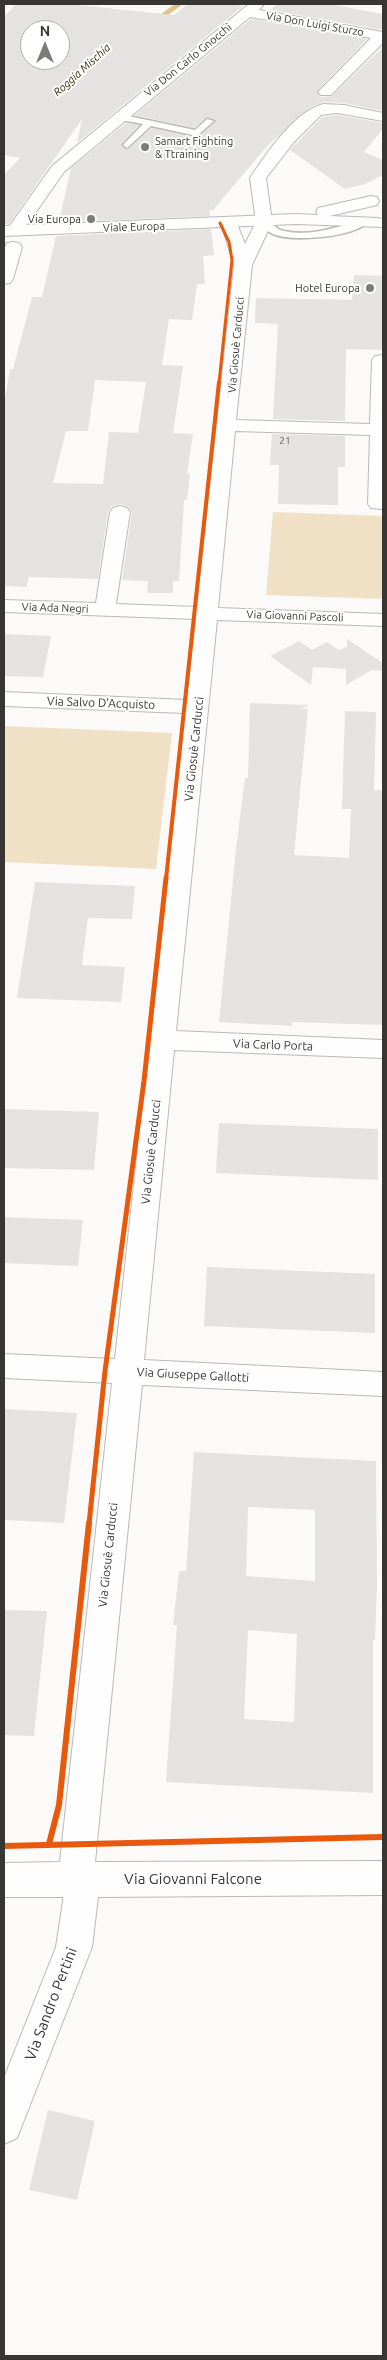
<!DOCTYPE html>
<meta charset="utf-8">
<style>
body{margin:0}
#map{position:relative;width:387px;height:2360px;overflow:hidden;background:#fcfaf8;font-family:Ubuntu,sans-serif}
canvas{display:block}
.frame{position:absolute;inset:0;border:5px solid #373634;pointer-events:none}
.north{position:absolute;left:20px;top:20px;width:50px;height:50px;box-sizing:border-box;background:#fff;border:1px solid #afafae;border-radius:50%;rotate:0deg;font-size:14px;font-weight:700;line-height:20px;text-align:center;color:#373634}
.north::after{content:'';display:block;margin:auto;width:18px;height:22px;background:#7c7b79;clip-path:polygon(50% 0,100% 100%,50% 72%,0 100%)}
</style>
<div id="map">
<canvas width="387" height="2360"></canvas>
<div class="frame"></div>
<div class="north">N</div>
</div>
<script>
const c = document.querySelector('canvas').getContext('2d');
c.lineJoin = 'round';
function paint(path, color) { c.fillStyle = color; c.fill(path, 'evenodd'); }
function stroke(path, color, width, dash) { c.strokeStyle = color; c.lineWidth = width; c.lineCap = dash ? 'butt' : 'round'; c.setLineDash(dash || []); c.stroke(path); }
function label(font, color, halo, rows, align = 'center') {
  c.font = font + ' Ubuntu,sans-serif'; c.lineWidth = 4; c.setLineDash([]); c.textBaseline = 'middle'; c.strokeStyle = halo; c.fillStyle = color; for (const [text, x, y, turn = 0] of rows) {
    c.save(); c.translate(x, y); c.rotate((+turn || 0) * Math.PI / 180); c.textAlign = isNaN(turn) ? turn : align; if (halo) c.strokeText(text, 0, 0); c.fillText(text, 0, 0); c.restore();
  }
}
const green = new Path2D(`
 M273 512 383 516V599L266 595Z
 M4 726 172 733 156 869 4 862Z`);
const stream = new Path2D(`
 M157 20 179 4`);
const building = new Path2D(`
 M16 4H68L174 15 188 4 198 5 231 4 243 6 77 143 82 119 9 224H4V175L20 158 4 155V17ZM30 30H60V60H30Z
 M277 4H329L383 14V30L270 10Z
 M251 19 367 39 317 91 321 97 332 96 383 47V111L344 103 323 102 311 107 268 145 213 210H209L210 216 59 222 71 168 126 123 139 125 122 144V146L127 150 152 128 197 138 215 122V119L206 118 194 128 135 115Z
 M337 115 383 123V129L364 152 383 160V175L365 184 345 189 290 150 322 117Z
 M211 229 214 255 203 256 205 284H197L192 320 169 319 162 365 183 366 173 433 193 434 187 474H190L187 500H184L179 581H173V593H147L148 581 122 580 132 512 128 507 121 504 112 506 108 512 98 579 29 577 26 587 4 586V404L10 369H13L32 297H42L56 236ZM95 380 146 382 138 433 109 432 103 484 53 483 66 431H88Z
 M354 275 383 276V350L346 349 345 421 273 419 278 324 255 323 256 298 352 300Z
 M272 434 345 436V467H338V505L278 504 279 465H270Z
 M4 634 51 636 43 677 4 676Z
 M347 639 383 663V671L372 670 346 685V669L313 667 311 685 270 656 299 641 312 650 327 642 339 650 347 647Z
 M250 703 309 705 301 709H308L294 855 349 858 351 809H342L345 711 376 712 374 790H383V1025L292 1022V1026L219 1022 236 849 245 778H248Z
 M35 882 135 886 132 919 88 918 82 965 125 967 121 1002 17 998Z
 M4 1109 99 1112 94 1170 4 1168Z
 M219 1123 378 1129V1180L216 1173Z
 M4 1217 83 1220 78 1266 4 1263Z
 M207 1267 375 1274V1333L204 1326Z
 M4 1409 77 1413 64 1523 4 1520Z
 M194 1452 376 1461 377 1586 375 1640H373V1793L166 1782 177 1625H173L179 1571H186ZM248 1507 315 1510V1581L246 1576ZM248 1630 297 1634 294 1722 244 1719Z
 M4 1610 47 1611 34 1736 4 1735Z
 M48 2110 95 2121 77 2200 29 2190Z`);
const lane = new Path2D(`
 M119 114 195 130 207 119 214 121 197 136 151 126 127 148 123 145 143 124 116 119V115Z
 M261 220C270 218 275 230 284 231 312 237 336 227 362 220L367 223C350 238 293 242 273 234 268 232 264 227 261 224Z`);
const street = new Path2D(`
 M249 4H264L259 10 383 32V43L331 95H321L318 92 321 89 371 38 250 17 64 172 20 235H8L6 231 52 166Z
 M323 104 344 105 383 113V121L337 113 321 115 294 142 266 178 272 222 252 265 236 420 370 424 372 360 375 356 383 355V509L371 508 368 504 370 435 235 431 218 608 383 614V626L217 620 176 1031 383 1040V1058L174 1050 144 1360 383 1372V1396L142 1385 95 1862 383 1861V1895L98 1897 92 1947 17 2138 4 2144V2078L56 1947 63 1901V1897H4V1863L60 1862 112 1383 4 1378V1354L115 1359 185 713 4 706V692L187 700 196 619 4 612V600L96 603 110 512 113 508 120 506 127 508 130 512 116 604 197 607 234 265 221 223 223 219H235L245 244 256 222 250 178C266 154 294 112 323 104Z
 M13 242 19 243 22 247 13 279 10 283 4 284V249L7 243Z`);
const secondary = new Path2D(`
 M371 196 377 197 379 201 377 205 330 216 377 218 383 219V227L296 224 4 236V226L296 214 318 215 316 212 318 208Z`);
const cyclewayFar3 = new Path2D(`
 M219 383 232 260 229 242 220 223`);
const cyclewayFar2 = new Path2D(`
 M166 879 219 382`);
const cyclewayFar1 = new Path2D(`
 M89 1524 105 1371 144 1081 166 878`);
const cycleway = new Path2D(`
 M49 1844 59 1805 89 1523
 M4 1846 383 1837`);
const markers = [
 [145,147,5,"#7c7b79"],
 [91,219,5,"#7c7b79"],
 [370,288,5,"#7c7b79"]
];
const numberNames = [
 ["21",285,441]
];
const farStreetnames = [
 ["Via Don Luigi Sturzo",315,24,10],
 ["Via Don Carlo Gnocchi",188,60,-39],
 ["Viale Europa",134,227,-2],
 ["Via Giosuè Carducci",236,345,-85],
 ["Via Ada Negri",55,608,2],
 ["Via Giovanni Pascoli",295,616,2]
];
const farWaternames = [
 ["Roggia Mischia",82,70,-42]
];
const farPoinames = [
 ["Samart Fighting",155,141,"left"],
 ["& Ttraining",155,154,"left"],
 ["Via Europa",81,219],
 ["Hotel Europa",360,288]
];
const streetNames = [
 ["Via Salvo D'Acquisto",101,703,2],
 ["Via Giosuè Carducci",194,749,-84],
 ["Via Carlo Porta",273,1045,2],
 ["Via Giosuè Carducci",151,1152,-84],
 ["Via Giuseppe Gallotti",193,1375,3],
 ["Via Giosuè Carducci",108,1555,-84]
];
const nearStreetnames = [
 ["Via Giovanni Falcone",193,1879],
 ["Via Sandro Pertini",51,2004,-69]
];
paint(green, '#f0e0c6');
stroke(stream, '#e1c28b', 5);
paint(building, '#e4e3e1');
stroke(lane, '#bab9b7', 3);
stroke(street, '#bab9b7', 2);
stroke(secondary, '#bab9b7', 2);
paint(lane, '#fffefe');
paint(street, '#fffefe');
paint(secondary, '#fffefe');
stroke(cyclewayFar3, '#e8590c', 3);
stroke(cyclewayFar2, '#e8590c', 4);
stroke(cyclewayFar1, '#e8590c', 5);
stroke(cycleway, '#e8590c', 6);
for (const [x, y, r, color] of markers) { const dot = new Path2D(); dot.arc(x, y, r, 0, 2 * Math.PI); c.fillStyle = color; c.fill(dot); stroke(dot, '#fff', 2); }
label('10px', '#636260', null, numberNames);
label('11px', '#373634', '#fff', farStreetnames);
label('italic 11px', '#372602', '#fff', farWaternames);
label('11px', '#373634', '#fff', farPoinames, 'right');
label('12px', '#373634', '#fff', streetNames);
label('15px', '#373634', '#fff', nearStreetnames);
</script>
